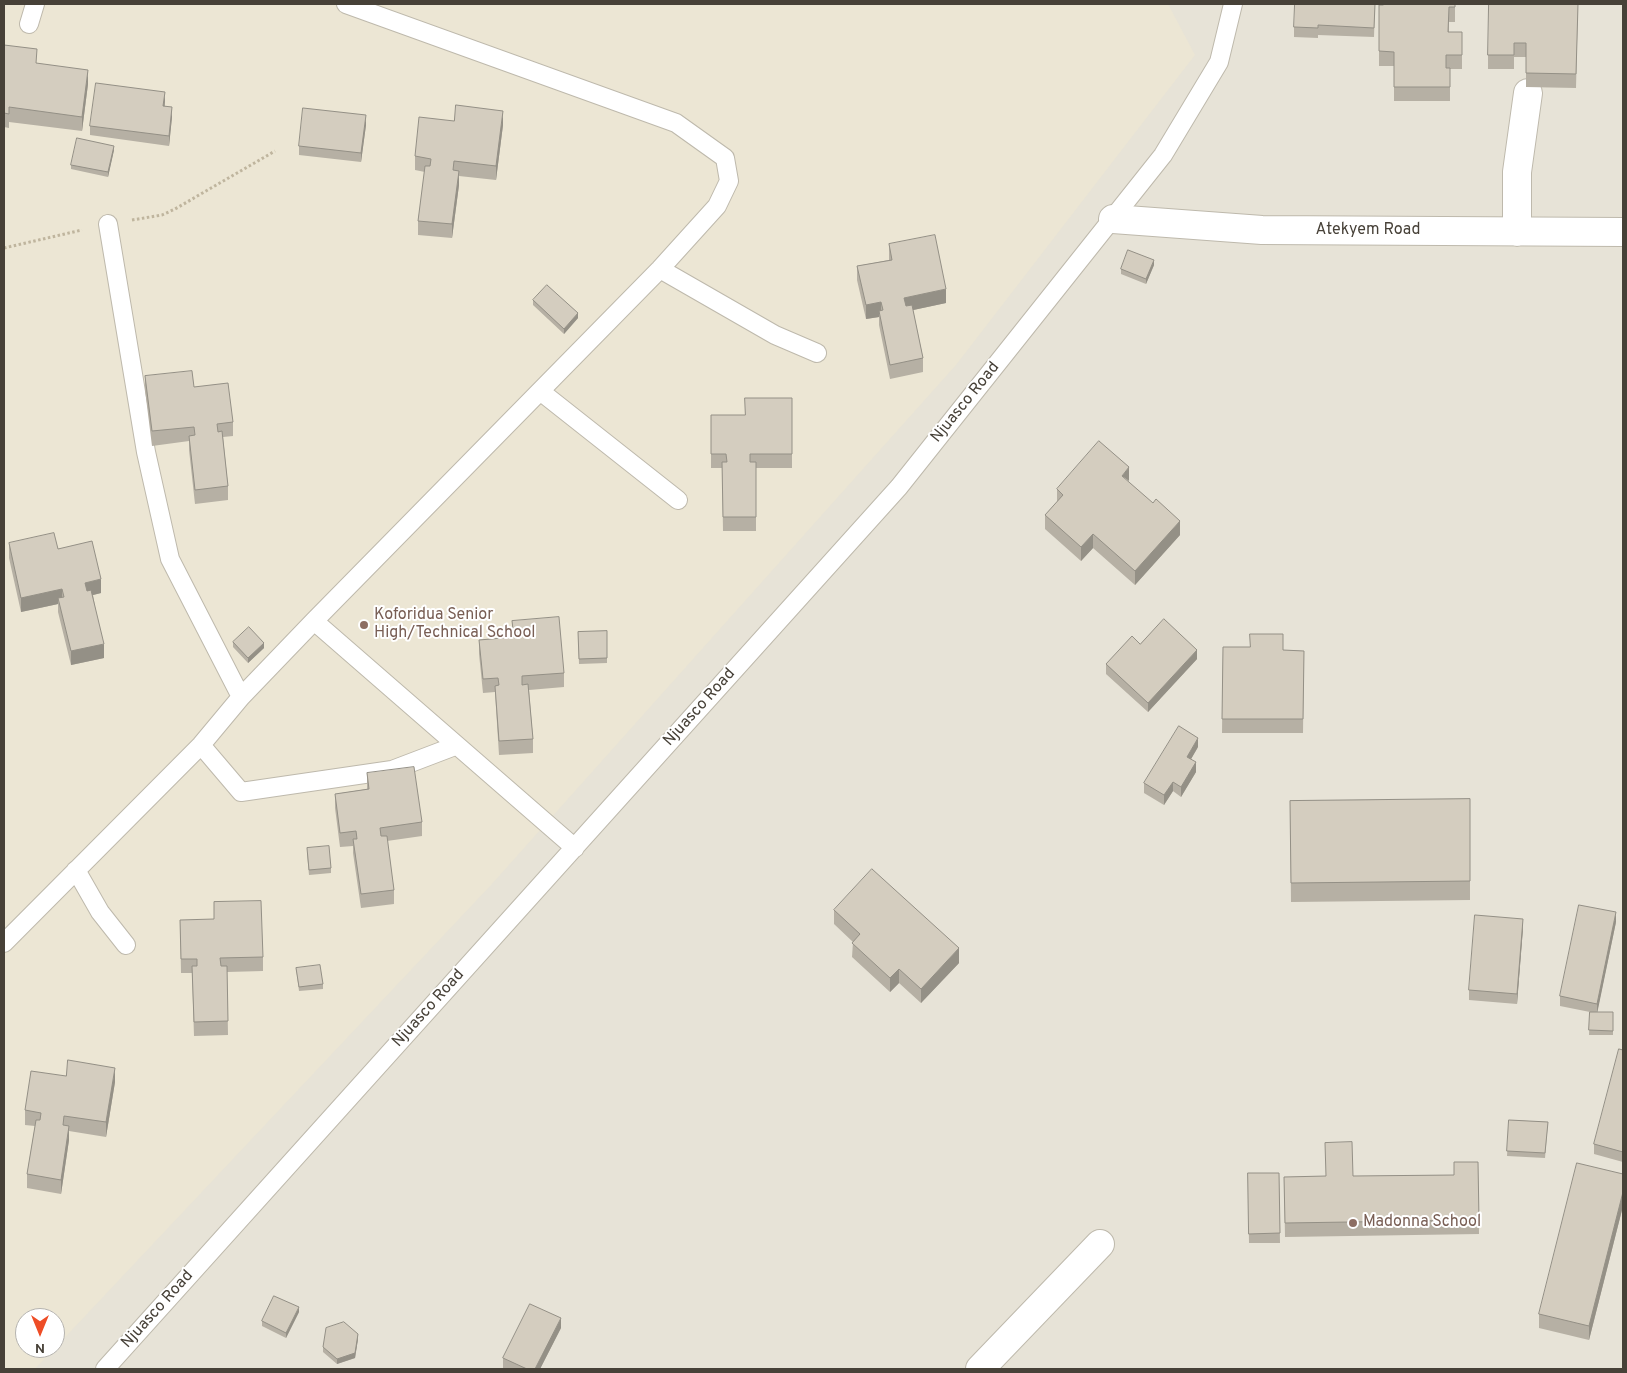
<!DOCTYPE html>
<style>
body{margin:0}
#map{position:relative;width:1627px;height:1373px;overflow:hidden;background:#f3f1e9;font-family:Overpass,sans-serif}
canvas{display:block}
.frame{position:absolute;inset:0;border:5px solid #474138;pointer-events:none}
.north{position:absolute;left:15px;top:1308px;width:50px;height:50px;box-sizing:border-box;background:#fff;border:1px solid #b5b3af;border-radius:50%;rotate:180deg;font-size:14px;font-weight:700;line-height:20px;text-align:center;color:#474138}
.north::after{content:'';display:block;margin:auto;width:18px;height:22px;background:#ee4d26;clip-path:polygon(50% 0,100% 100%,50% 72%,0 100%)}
</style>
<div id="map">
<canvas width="1627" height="1373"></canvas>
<div class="frame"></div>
<div class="north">N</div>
</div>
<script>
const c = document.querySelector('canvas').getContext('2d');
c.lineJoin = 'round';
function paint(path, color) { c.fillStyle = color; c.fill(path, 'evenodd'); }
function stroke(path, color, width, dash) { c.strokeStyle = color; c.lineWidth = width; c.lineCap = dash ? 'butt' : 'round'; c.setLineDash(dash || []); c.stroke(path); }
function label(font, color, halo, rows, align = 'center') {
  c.font = font + ' Overpass,sans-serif'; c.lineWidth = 4; c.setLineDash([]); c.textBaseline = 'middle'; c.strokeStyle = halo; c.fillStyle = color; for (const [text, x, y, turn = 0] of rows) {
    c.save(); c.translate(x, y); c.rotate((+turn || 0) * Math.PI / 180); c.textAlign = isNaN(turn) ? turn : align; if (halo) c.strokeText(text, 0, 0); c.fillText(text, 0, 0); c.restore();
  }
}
const residential = new Path2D(`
 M4 4H1623V1369H4ZM25 1318H55V1348H25Z`);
const education = new Path2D(`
 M4 4H1168L1195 55 956 365 491 885 55 1348V1318H25V1348H55L35 1369H4Z`);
const path = new Path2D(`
 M132 220 162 215 175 209 275 151
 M4 248 82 230`);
const service = new Path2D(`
 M29 24 35 4
 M108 224 146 452 170 559 241 697
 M660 269 775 335 817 353
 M540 391 678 500
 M314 621 575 848
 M201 745 241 792 392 770 455 746
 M76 870 100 912 126 945
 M4 943 201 745 241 697 314 621 660 269 717 206 729 181 725 158 676 123 346 4
 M105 1369 899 487 1163 155 1219 62 1233 4`);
const minor = new Path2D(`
 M1113 219 1262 230 1623 232
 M1517 232V172L1528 93
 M980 1369 1100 1244`);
const wall = new Path2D(`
 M1375 4 1374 37 1318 35V38L1294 37V27Z
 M1455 4V22H1449V32H1462V69H1450V101H1394V66H1379V5Z
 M1578 4 1576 88 1526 87V57H1514V69H1488V55Z
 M4 45 37 64 88 84 82 131 9 122V128L4 127Z
 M165 101V106L172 117 169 146 90 135V126Z
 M454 121 503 125 496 180 459 176V185L452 238 418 235V221L425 172 415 170V156Z
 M366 125 361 162 299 155V146Z
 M114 150 108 177 71 169V165Z
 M889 244 946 303 913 310 923 358V372L890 379 879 325V317L866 319 857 280V266L889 260Z
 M1154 265 1146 284 1121 274V269Z
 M533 300 578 318 564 334 533 305Z
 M145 376 194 387 233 422V436L223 437 228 486V500L195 504 189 450V441L152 446 145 390Z
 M792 398V468H756V531H723L722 468H711V415H745Z
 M1129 482 1180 535 1135 585 1093 548 1081 561 1045 529V515L1057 502V489Z
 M9 543 58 549 101 593 93 595 104 658 71 665 58 612V604L21 612 9 558Z
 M512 621 564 673V687L529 690 533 739V753L499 755 495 692 483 693 479 654V640L513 637Z
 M607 631V663L579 664 578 632Z
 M233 642 264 648 248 663 233 647Z
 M1140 644 1197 659 1148 712 1106 674V664Z
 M1223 647H1250L1283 650 1304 651 1303 733H1222Z
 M1198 747 1191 759 1196 772 1181 797 1173 791 1164 805 1144 793V783Z
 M367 773 422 822V836L387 841 394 890V904L361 908 353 853V846L340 847 335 808V794L367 789Z
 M1470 799V900L1291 902 1290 801Z
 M307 853 331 868V873L309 875Z
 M834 910 959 963 921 1003 899 983 890 992 852 957 853 942 834 924Z
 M180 920 263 957V971L227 972 228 1035 194 1036 192 973H181Z
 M1616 922 1597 1012H1613V1035H1589L1590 1012 1560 1006V996Z
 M1523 928 1517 1004 1469 1000V990Z
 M296 968 323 984V989L299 991Z
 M1623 1050V1162L1594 1154V1144Z
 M66 1076 115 1082 106 1137 69 1131V1140L61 1194 27 1188V1174L35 1126 25 1125V1110Z
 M1509 1120 1548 1122 1545 1158 1507 1156Z
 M1478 1162 1479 1234 1285 1237 1284 1177 1454 1175Z
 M1248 1173H1279L1280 1243H1249Z
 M1623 1174V1206L1589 1340 1539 1328V1314Z
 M299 1312 286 1338 262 1326V1321Z
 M561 1328 540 1369H507L503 1368V1358Z
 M358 1339 355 1358 337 1364 323 1352V1347Z`);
const shadedWall = new Path2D(`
 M88 70V84L82 131V117Z
 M165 92V101L163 116V106Z
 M172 107V117L169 146V136Z
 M503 111V125L496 180V166Z
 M366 115V125L361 162V153Z
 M114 146V150L108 177V172Z
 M459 171V185L452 238V224Z
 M1154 260V265L1146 284V279Z
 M946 289V303L904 312V298Z
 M881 302V316L879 311V317L866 319V305Z
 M578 313V318L564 334V329Z
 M1129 467V481L1122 476Z
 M1180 521V535L1135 585V571Z
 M1093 534V548L1081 561V547Z
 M101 579V593L85 597V583Z
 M62 589V603L58 598V604L21 612V598Z
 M264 643V648L248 663V658Z
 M104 644V658L71 665V651Z
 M1197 650V659L1148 712V703Z
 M1198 738V747L1187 766V757Z
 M1196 762V772L1181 797V787Z
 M1173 782V791L1164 805V795Z
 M1616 912V922L1597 1014V1004Z
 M1523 919V928L1517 1004V994Z
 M959 948V963L921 1003V989Z
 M899 969V983L890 992V978Z
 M115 1068V1082L106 1137V1122Z
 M69 1126V1140L61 1194V1180Z
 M1623 1192V1206L1589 1340V1326Z
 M299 1307V1312L286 1338V1333Z
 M561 1318V1328L540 1369H535Z
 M358 1334V1339L355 1358 337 1364V1359Z`);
const building = new Path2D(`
 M1295 4H1375L1374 28 1318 25V28L1294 27Z
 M1383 4H1455V7H1449L1448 32H1462V55H1446V68H1450V87H1394V52L1379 51V5H1383Z
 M1489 4H1578L1576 74 1526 73V43H1514V55H1488Z
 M4 45 37 49 36 63 88 70 82 117 9 107V114L4 113Z
 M96 83 165 92 163 106 172 107 169 136 90 126Z
 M456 105 503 111 496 166 454 161 453 170 459 171 452 224 418 221 425 166H430L431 159 415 156 419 117 454 121Z
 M303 108 366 115 361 153 299 146Z
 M77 138 114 146 108 172 71 165Z
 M935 235 946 289 904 298 906 306 912 305 923 358 890 365 879 311 883 310 881 302 866 305 857 266 892 260 889 244Z
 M1128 250 1154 260 1146 279 1121 269Z
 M547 285 578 313 564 329 533 300Z
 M192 371 194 387 228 383 233 422 217 424 218 432 222 431 228 486 195 490 189 436 195 435 194 427 152 431 145 376Z
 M745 398H792V454H750V462H756V517H723L722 462H727L726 454H711V415H745Z
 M1099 441 1129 467 1122 476 1153 503 1156 499 1180 521 1135 571 1093 534 1081 547 1045 515 1063 495 1057 489Z
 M54 533 58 549 92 541 101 579 85 583 87 591 91 590 104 644 71 651 58 598 64 597 62 589 21 598 9 543Z
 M559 617 564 673 522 676V685L528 684 533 739 499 741 495 686 499 685 498 678 483 679 479 640 514 637 512 621Z
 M1164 619 1197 650 1148 703 1106 664 1132 636 1140 644Z
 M249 627 264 643 248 658 233 642Z
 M607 631V658L579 659 578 632Z
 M1250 634H1283V650L1304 651 1303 719H1222L1223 647H1250Z
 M1179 726 1198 738 1187 757 1196 762 1181 787 1173 782 1164 795 1144 783Z
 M414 767 422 822 380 828 381 836H387L394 890 361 894 353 839H357L356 831 340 833 335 794 369 789 367 773Z
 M1470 799V881L1291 883 1290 801Z
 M329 846 331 868 309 870 307 848Z
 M872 869 959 948 921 989 899 969 890 978 852 943 860 934 834 910Z
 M261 901 263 957 220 958 221 966H227L228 1021 194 1022 192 966H197V959H181L180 920 214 919V902Z
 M1579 905 1616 912 1597 1004 1560 996Z
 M1475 915 1523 919 1517 994 1469 990Z
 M320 965 323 984 299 987 296 968Z
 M1590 1012H1613V1031L1589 1030Z
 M1619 1049 1623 1050V1152L1594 1144Z
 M68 1060 115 1068 106 1122 64 1116 63 1125 69 1126 61 1180 27 1174 36 1120H40L41 1113 25 1110 31 1071 66 1076Z
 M1509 1120 1548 1122 1545 1153 1507 1151Z
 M1352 1142 1353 1176 1454 1175V1162H1478L1479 1220 1285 1223 1284 1177 1326 1176 1325 1143Z
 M1577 1163 1623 1174V1192L1589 1326 1539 1314Z
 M1248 1173H1279L1280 1233 1249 1234Z
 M274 1296 299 1307 286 1333 262 1321Z
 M530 1304 561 1318 535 1369H527L503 1358Z
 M344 1322 358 1334 355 1353 337 1359 323 1347 326 1328Z`);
const markers = [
 [364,625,5,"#8d6e63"],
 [1353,1223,5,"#8d6e63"]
];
const streetNames = [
 ["Atekyem Road",1368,231],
 ["Njuasco Road",966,403,-51],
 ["Njuasco Road",700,708,-48],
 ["Njuasco Road",429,1009,-48],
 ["Njuasco Road",158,1310,-48]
];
const educationNames = [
 ["Koforidua Senior",374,616],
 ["High/Technical School",374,634],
 ["Madonna School",1363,1223]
];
paint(residential, '#e7e3d7');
paint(education, '#ece6d4');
stroke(service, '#beb9ac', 20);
stroke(minor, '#beb9ac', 30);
stroke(path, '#bfb59e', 3, [2.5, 2.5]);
stroke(service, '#fff', 18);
stroke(minor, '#fff', 28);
paint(wall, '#b6b0a4');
paint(shadedWall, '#949086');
paint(building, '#d4cdbf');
stroke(building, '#949086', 1);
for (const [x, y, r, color] of markers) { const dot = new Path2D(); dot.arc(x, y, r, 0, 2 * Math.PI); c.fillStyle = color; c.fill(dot); stroke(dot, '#fff', 2); }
label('16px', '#474138', '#fff', streetNames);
label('16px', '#785e54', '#fff', educationNames, 'left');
</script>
